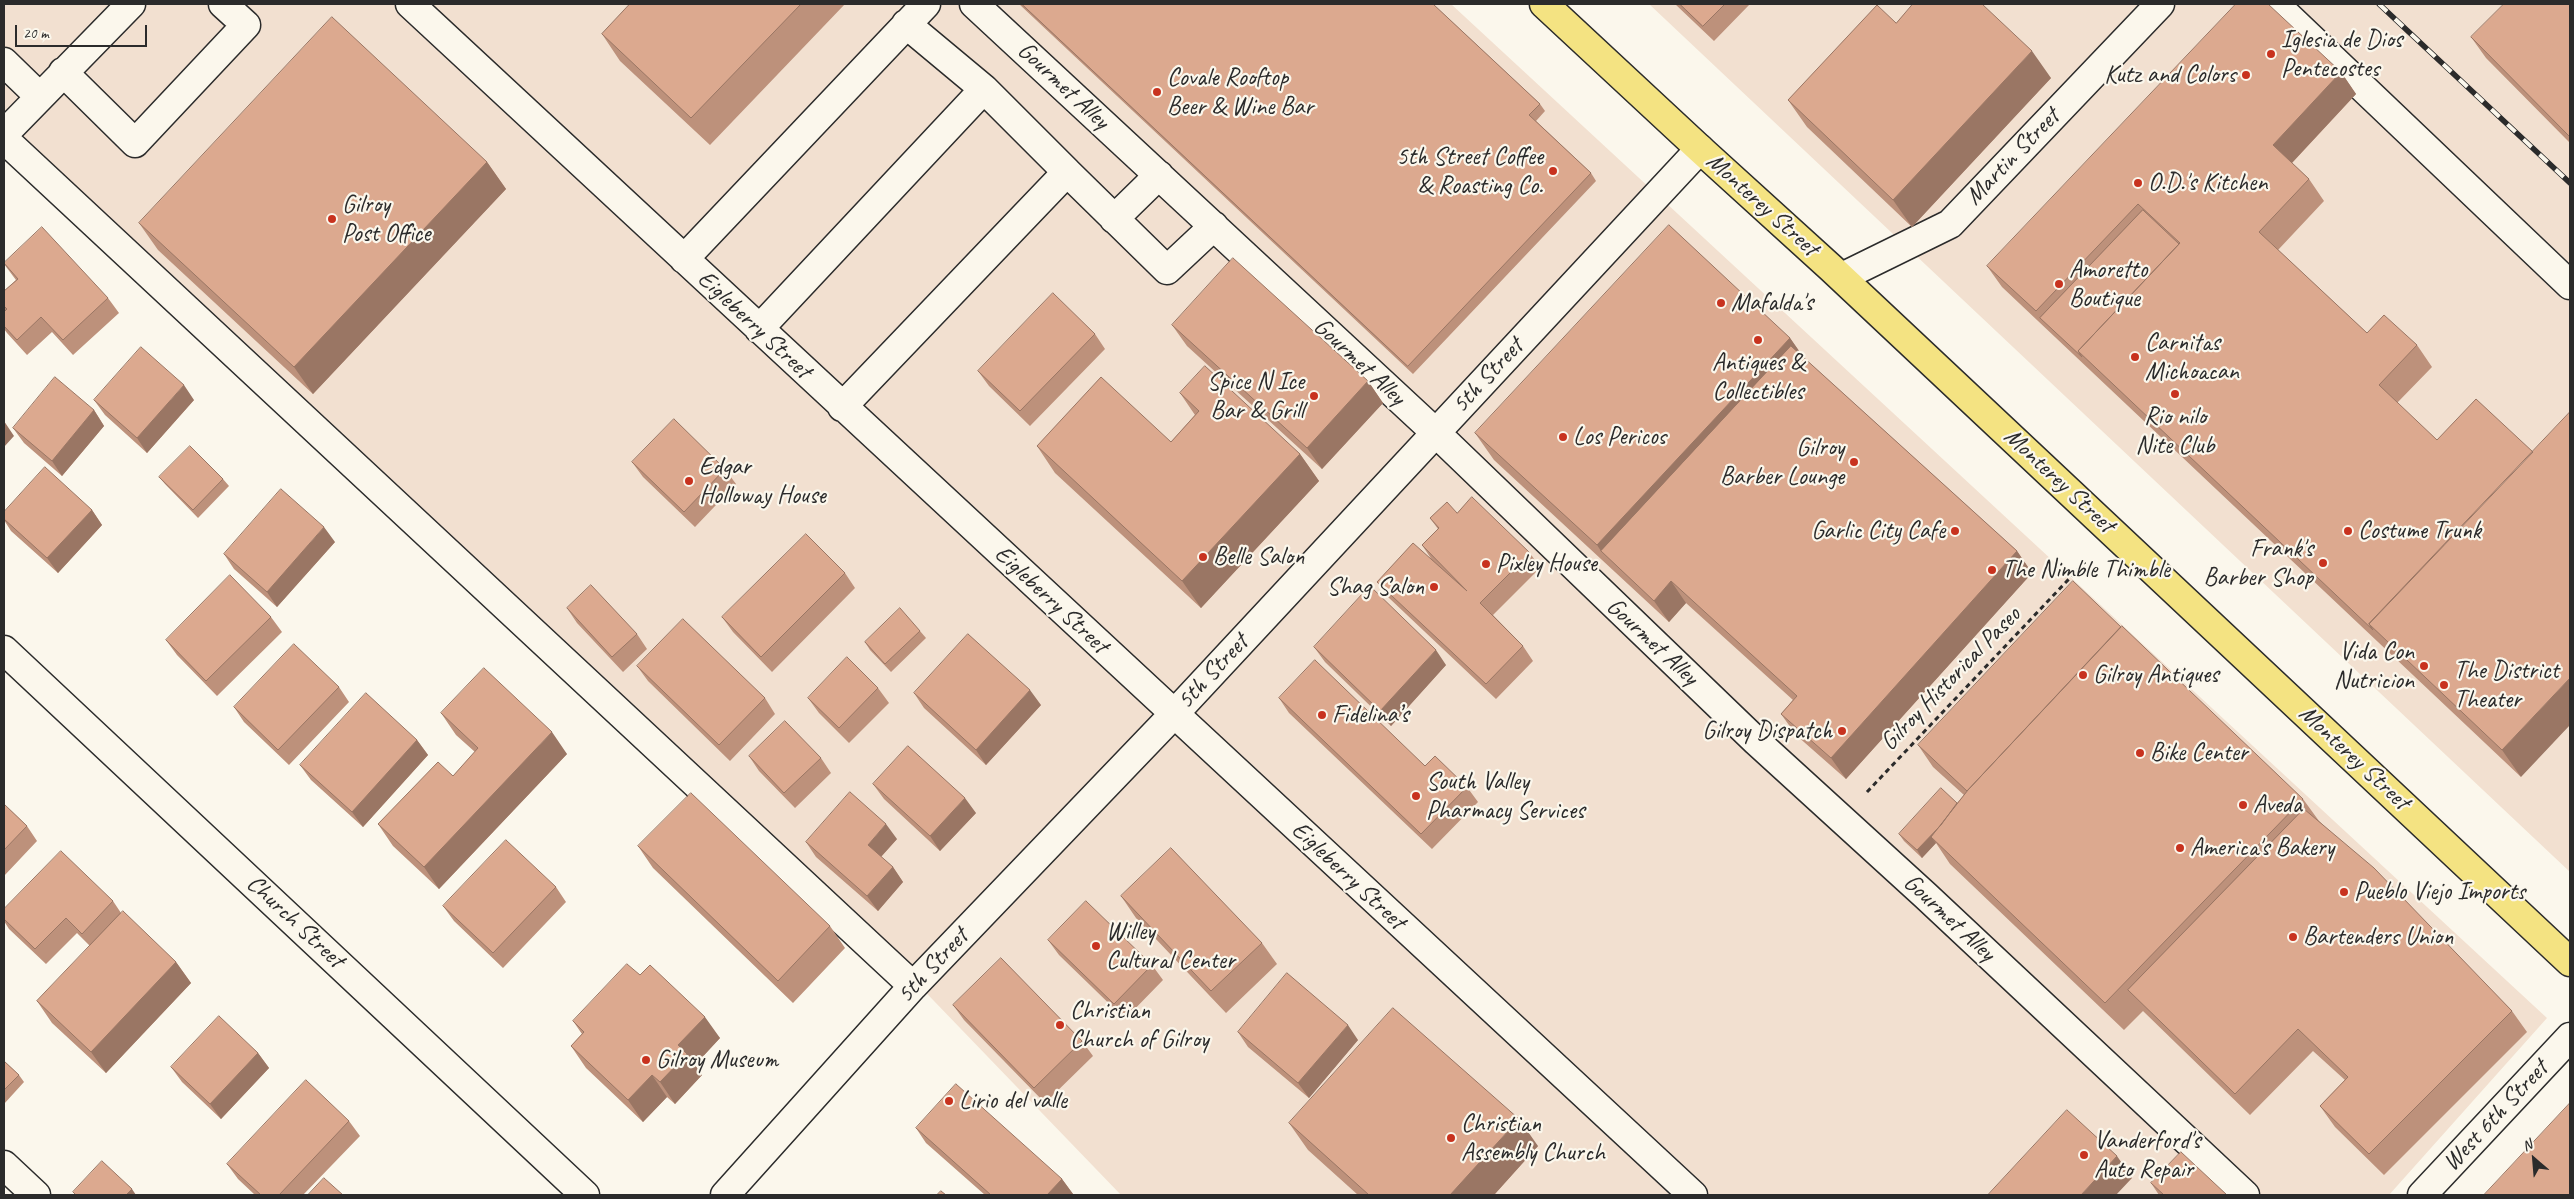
<!DOCTYPE html>
<meta charset="utf-8">
<style>
body{margin:0}
#map{position:relative;width:2574px;height:1199px;overflow:hidden;background:#fbf7ec;font-family:Caveat,sans-serif}
canvas{display:block}
.frame{position:absolute;inset:0;border:5px solid #2b2b2b;pointer-events:none}
.north{position:absolute;left:2509px;top:1134px;width:50px;height:50px;-webkit-text-stroke:4px #fbf7ec;paint-order:stroke;rotate:333deg;font-size:14px;font-weight:700;line-height:20px;text-align:center;color:#2b2b2b}
.north::after{content:'';display:block;margin:auto;width:18px;height:22px;background:#2b2b2b;clip-path:polygon(50% 0,100% 100%,50% 72%,0 100%)}
.scale{position:absolute;left:15px;top:25px;width:132px;height:22px;box-sizing:border-box;border:2px solid #2b2b2b;border-top:0;padding-left:6px;font-size:15px;line-height:18px;white-space:nowrap;color:#2b2b2b;-webkit-text-stroke:4px #fbf7ec;paint-order:stroke}
</style>
<div id="map">
<canvas width="2574" height="1199"></canvas>
<div class="frame"></div>
<div class="north">N</div>
<div class="scale">20 m</div>
</div>
<script>
const c = document.querySelector('canvas').getContext('2d');
c.lineJoin = 'round';
function paint(path, color) { c.fillStyle = color; c.fill(path, 'evenodd'); }
function stroke(path, color, width, dash) { c.strokeStyle = color; c.lineWidth = width; c.lineCap = dash ? 'butt' : 'round'; c.setLineDash(dash || []); c.stroke(path); }
function label(font, color, halo, rows, align = 'center') {
  c.font = font + ' Caveat,sans-serif'; c.lineWidth = 4.5; c.setLineDash([]); c.textBaseline = 'middle'; c.strokeStyle = halo; c.fillStyle = color; for (const [text, x, y, turn = 0] of rows) {
    c.save(); c.translate(x, y); c.rotate((+turn || 0) * Math.PI / 180); c.textAlign = isNaN(turn) ? turn : align; if (halo) c.strokeText(text, 0, 0); c.fillText(text, 0, 0); c.restore();
  }
}
const built = new Path2D(`
 M4 4H1451L2547 1018 2389 1195H1121L854 918 4 129Z
 M1649 4H2570V872Z`);
const path = new Path2D(`
 M1867 792 2085 562`);
const minor = new Path2D(`
 M410 4 1693 1195
 M974 4 1435 432 1756 741 1926 896 2245 1195
 M2275 4 2570 285
 M906 24 984 89
 M4 62 40 97
 M63 72 135 143 246 25 223 4
 M4 134 131 4
 M4 139 913 986
 M1067 172 1167 270 1214 226
 M1114 219 1159 175
 M684 259 926 4
 M1842 277 1950 224 2160 4
 M759 329 984 89 1067 172 842 407
 M4 650 585 1195
 M4 1165 36 1195
 M725 1195 913 986 1174 714 1700 149
 M2422 1195 2570 1037`);
const major = new Path2D(`
 M1544 4 1700 149 1831 268 2570 962`);
const rail = new Path2D(`
 M2379 4 2570 183`);
const wall = new Path2D(`
 M630 4H845L710 145 620 61 602 34Z
 M1019 4H1433L1540 104 1545 111 1536 121 1591 173 1596 181 1413 374Z
 M1675 4H1750L1714 41Z
 M2570 4V143L2486 58 2471 37Z
 M1896 23 2051 78 1912 227 1807 127 1788 100Z
 M2341 72 2356 94 2292 163 2309 179 2324 201 2278 250 2367 333 2417 345 2432 367 2397 403 2521 777 2002 287 1987 266Z
 M487 162 506 189 313 394 158 250 139 223Z
 M4 264 108 298 119 313 73 355 52 332 27 355 7 333 4 329V312L5 310 4 308V291L16 280Z
 M1172 325 1368 381 1383 403 1322 469 1187 346Z
 M1095 334 1105 349 1030 426 989 386 978 371Z
 M1790 338 1803 357 2017 551 2032 573 1846 779 1796 735 1781 714 1793 700 1686 603 1669 622 1494 460 1475 433Z
 M1180 393 1300 454 1319 481 1201 608 1055 473 1037 446 1171 442 1195 415Z
 M94 400H194L147 453 105 415Z
 M94 410 104 426 62 476 24 443 13 428Z
 M632 462 725 469 736 484 695 527 643 477Z
 M159 477 223 479 229 486 198 518 165 484Z
 M92 510 102 525 58 573 11 531 4 520V512Z
 M1457 513 1530 553 1540 568 1493 615 1523 646 1533 661 1496 699 1388 597 1377 582 1432 560 1422 545 1438 529 1430 518Z
 M335 542 277 607 234 569 224 554Z
 M845 573 855 588 772 672 733 632 722 617Z
 M567 608 637 634 647 649 623 672 577 623Z
 M271 617 282 632 217 696 177 655 166 640Z
 M920 631 926 638 891 672 870 650 865 642Z
 M1314 647 1446 665 1391 726 1325 662Z
 M637 666 765 698 775 714 730 761 648 681Z
 M339 687 349 702 289 765 244 722 234 707Z
 M878 688 889 703 849 743 819 713 808 698Z
 M914 693 1041 705 986 765 924 708Z
 M1279 698 1467 787 1478 802 1432 849 1289 713Z
 M441 713 567 754 439 889 393 846 378 824 453 776 475 752 456 735Z
 M417 740 428 755 363 827 311 780 300 765Z
 M1918 745 2303 799 2319 821 2512 1011 2527 1032 2384 1175 2335 1127 2320 1106 2345 1080 2313 1051 2250 1115 2143 1011 2124 1030 1950 864 1936 843 1922 858 1904 841 1899 834 1957 803 1964 795 1933 767Z
 M749 756 821 758 831 773 795 808 759 771Z
 M873 784 976 813 940 851 884 799Z
 M4 804 27 826 37 841 4 876Z
 M897 839 881 857 893 867 903 882 878 911 816 857 806 842Z
 M638 846 830 926 845 948 793 1003 653 868Z
 M556 887 566 902 503 968 454 921 443 906Z
 M1121 896 1262 943 1277 964 1226 1013 1136 918Z
 M113 901 121 913 176 962 191 983 106 1073 52 1023 37 1001 90 946 77 933 46 964 9 929 4 921V909Z
 M1048 940 1152 965 1163 980 1125 1019 1059 955Z
 M640 975 720 1038 695 1065 702 1075 675 1104 667 1097 643 1122 586 1068 571 1046 582 1034 573 1021Z
 M953 1005 1082 1041 1093 1056 1045 1103 964 1020Z
 M1238 1032 1358 1040 1309 1098 1248 1047Z
 M258 1053 269 1068 221 1119 182 1082 171 1067Z
 M4 1061 19 1075 24 1082 4 1104Z
 M349 1121 360 1136 303 1195H255L238 1179 227 1164Z
 M1289 1123 1538 1146 1494 1195H1358L1308 1150Z
 M916 1128 1062 1179 1073 1194 1071 1195H985L926 1143Z
 M2151 1183 2227 1195H2159Z`);
const shadedWall = new Path2D(`
 M2032 51 2051 78 1912 227 1893 200Z
 M2341 72 2356 94 2288 167 2273 145Z
 M487 162 506 189 313 394 294 367Z
 M1790 338 1809 365 1601 551 1597 545Z
 M1368 381 1383 403 1322 469 1307 448Z
 M184 385 194 400 147 453 137 438Z
 M94 410 104 426 62 476 52 461Z
 M4 421 14 436 4 447Z
 M1300 454 1319 481 1201 608 1182 581Z
 M92 510 102 525 58 573 47 558Z
 M324 527 335 542 277 607 267 592Z
 M2017 551 2032 573 1846 779 1831 758Z
 M1671 581 1686 603 1669 622 1654 601Z
 M1436 650 1446 665 1391 726 1380 711Z
 M2570 678V725L2521 777 2502 750Z
 M1030 690 1041 705 986 765 976 750Z
 M552 732 567 754 439 889 424 867Z
 M417 740 428 755 363 827 352 812Z
 M965 798 976 813 940 851 930 836Z
 M1959 805 1931 837 1936 843 1922 858 1917 850Z
 M886 824 897 839 878 860 868 845Z
 M893 867 903 882 878 911 867 896Z
 M176 962 191 983 106 1073 91 1052Z
 M705 1017 720 1038 695 1065 702 1075 675 1104 660 1082 678 1045Z
 M1348 1025 1358 1040 1309 1098 1298 1083Z
 M258 1053 269 1068 221 1119 210 1104Z
 M652 1075 667 1097 643 1122 628 1100Z
 M1519 1119 1538 1146 1494 1195H1450Z
 M2117 1156 2132 1178 2116 1195H2081Z
 M1062 1179 1073 1194 1071 1195H1047Z
 M132 1189 136 1195H126Z`);
const building = new Path2D(`
 M630 4H801L691 118 602 34Z
 M1022 4H1433L1540 104 1529 115 1591 173 1408 366Z
 M1680 4H1725L1703 26Z
 M1913 4H1982L2032 51 1893 200 1788 100 1877 5 1896 23Z
 M2236 4H2268L2341 72 2273 145 2309 179 2259 232 2367 333 2384 315 2417 345 2379 385 2437 440 2476 399 2533 452 2369 624 2373 630 2078 351 2180 243 2138 204 2036 311 1987 266Z
 M2504 4H2570V137L2471 37Z
 M332 17 487 162 294 367 139 223Z
 M2143 210 2179 244 2078 351 2082 357 2040 318Z
 M1669 225 1790 338 1597 545 1475 433Z
 M42 227 108 298 63 340 41 317 17 340 4 326V312L7 309 4 306V291L18 279 4 263Z
 M1233 258 1368 381 1307 448 1172 325Z
 M1053 293 1095 334 1020 411 978 371Z
 M1791 346 2017 551 1831 758 1781 714 1797 696 1671 581 1654 601 1601 551Z
 M141 347 184 385 137 438 94 400Z
 M1205 366 1300 454 1182 581 1037 446 1101 377 1171 442 1199 411 1180 393Z
 M55 377 94 410 52 461 13 428Z
 M2570 412V678L2502 750 2369 624Z
 M674 419 725 469 684 512 632 462Z
 M190 446 223 479 193 510 159 477Z
 M45 467 92 510 47 558 4 519V512Z
 M281 489 324 527 267 592 224 554Z
 M1472 497 1530 553 1480 603 1523 646 1486 684 1377 582 1413 543 1467 591 1422 545 1439 528 1430 518 1447 502 1457 513Z
 M806 534 845 573 761 657 722 617Z
 M230 575 271 617 206 681 166 640Z
 M2073 581 2121 627 1967 791 1918 745Z
 M591 585 637 634 612 657 567 608Z
 M1370 586 1436 650 1380 711 1314 647Z
 M900 608 920 631 885 664 865 642Z
 M683 619 765 698 719 745 637 666Z
 M2122 626 2303 799 2105 1003 1931 837 1968 790Z
 M968 634 1030 690 976 750 914 693Z
 M294 644 339 687 278 750 234 707Z
 M847 657 878 688 839 728 808 698Z
 M1315 660 1425 766 1435 756 1467 787 1421 834 1279 698Z
 M484 668 552 732 424 867 378 824 438 762 453 776 478 748 441 713Z
 M366 693 417 740 352 812 300 765Z
 M785 721 821 758 784 793 749 756Z
 M908 746 965 798 930 836 873 784Z
 M1941 788 1957 803 1941 825 1917 850 1899 834Z
 M850 792 886 824 868 845 893 867 867 896 806 842Z
 M691 793 830 926 778 981 638 846Z
 M4 804 27 826 4 850Z
 M2304 809 2374 868 2512 1011 2369 1154 2320 1106 2348 1077 2298 1029 2235 1094 2128 990Z
 M506 840 556 887 493 953 443 906Z
 M1171 848 1262 943 1211 991 1121 896Z
 M61 851 113 901 82 934 66 918 35 949 4 919V909Z
 M1086 901 1152 965 1114 1004 1048 940Z
 M123 911 176 962 91 1052 37 1001Z
 M1001 958 1082 1041 1034 1088 953 1005Z
 M627 964 640 975 650 965 705 1017 678 1045 687 1054 660 1082 652 1075 628 1100 571 1046 584 1032 573 1021Z
 M1287 973 1348 1025 1298 1083 1238 1032Z
 M1393 1008 1519 1119 1450 1195H1369L1289 1123Z
 M219 1016 258 1053 210 1104 171 1067Z
 M4 1061 19 1075 4 1090Z
 M306 1080 349 1121 279 1195H261L227 1164Z
 M956 1084 1062 1179 1047 1195H991L916 1128Z
 M2570 1103V1195H2484Z
 M2067 1110 2117 1156 2081 1195H1988Z
 M2181 1152 2227 1195H2164L2151 1183Z
 M102 1161 132 1189 126 1195H76L73 1192Z
 M324 1178 343 1195H308Z
 M941 1191 946 1195H937Z`);
const markers = [
 [2271,54,5,"#c8321e"],
 [2246,75,5,"#c8321e"],
 [1157,92,5,"#c8321e"],
 [1553,171,5,"#c8321e"],
 [2138,183,5,"#c8321e"],
 [332,219,5,"#c8321e"],
 [2059,284,5,"#c8321e"],
 [1721,303,5,"#c8321e"],
 [1758,340,5,"#c8321e"],
 [2135,357,5,"#c8321e"],
 [2175,394,5,"#c8321e"],
 [1314,396,5,"#c8321e"],
 [1563,437,5,"#c8321e"],
 [1854,462,5,"#c8321e"],
 [689,481,5,"#c8321e"],
 [1955,531,5,"#c8321e"],
 [2348,531,5,"#c8321e"],
 [1203,557,5,"#c8321e"],
 [2323,563,5,"#c8321e"],
 [1486,564,5,"#c8321e"],
 [1992,570,5,"#c8321e"],
 [1434,587,5,"#c8321e"],
 [2424,666,5,"#c8321e"],
 [2083,675,5,"#c8321e"],
 [2444,685,5,"#c8321e"],
 [1322,715,5,"#c8321e"],
 [1842,731,5,"#c8321e"],
 [2140,753,5,"#c8321e"],
 [1416,796,5,"#c8321e"],
 [2243,805,5,"#c8321e"],
 [2180,848,5,"#c8321e"],
 [2344,892,5,"#c8321e"],
 [2293,937,5,"#c8321e"],
 [1096,946,5,"#c8321e"],
 [1060,1025,5,"#c8321e"],
 [646,1060,5,"#c8321e"],
 [949,1101,5,"#c8321e"],
 [1451,1138,5,"#c8321e"],
 [2084,1155,5,"#c8321e"]
];
const poiNames = [
 ["Iglesia de Dios",2281,40],
 ["Pentecostes",2281,69],
 ["Kutz and Colors",2236,75,"right"],
 ["Covale Rooftop",1167,78],
 ["Beer & Wine Bar",1167,107],
 ["5th Street Coffee",1543,157,"right"],
 ["& Roasting Co.",1543,186,"right"],
 ["O.D.'s Kitchen",2148,183],
 ["Gilroy",342,205],
 ["Post Office",342,234],
 ["Amoretto",2069,270],
 ["Boutique",2069,299],
 ["Mafalda's",1731,303],
 ["Carnitas",2145,343],
 ["Michoacan",2145,372],
 ["Antiques &",1758,363,"center"],
 ["Collectibles",1758,392,"center"],
 ["Spice N Ice",1304,382,"right"],
 ["Bar & Grill",1304,411,"right"],
 ["Rio nilo",2175,417,"center"],
 ["Nite Club",2175,446,"center"],
 ["Los Pericos",1573,437],
 ["Gilroy",1844,448,"right"],
 ["Barber Lounge",1844,477,"right"],
 ["Edgar",699,467],
 ["Holloway House",699,496],
 ["Garlic City Cafe",1945,531,"right"],
 ["Costume Trunk",2358,531],
 ["Frank's",2313,549,"right"],
 ["Barber Shop",2313,578,"right"],
 ["Belle Salon",1213,557],
 ["Pixley House",1496,564],
 ["The Nimble Thimble",2002,570],
 ["Shag Salon",1424,587,"right"],
 ["Vida Con",2414,652,"right"],
 ["Nutricion",2414,681,"right"],
 ["The District",2454,671],
 ["Theater",2454,700],
 ["Gilroy Antiques",2093,675],
 ["Fidelina’s",1332,715],
 ["Gilroy Dispatch",1832,731,"right"],
 ["Bike Center",2150,753],
 ["South Valley",1426,782],
 ["Pharmacy Services",1426,811],
 ["Aveda",2253,805],
 ["America's Bakery",2190,848],
 ["Pueblo Viejo Imports",2354,892],
 ["Willey",1106,932],
 ["Cultural Center",1106,961],
 ["Bartenders Union",2303,937],
 ["Christian",1070,1011],
 ["Church of Gilroy",1070,1040],
 ["Gilroy Museum",656,1060],
 ["Lirio del valle",959,1101],
 ["Christian",1461,1124],
 ["Assembly Church",1461,1153],
 ["Vanderford's",2094,1141],
 ["Auto Repair",2094,1170]
];
const streetNames = [
 ["Gourmet Alley",1063,86,43],
 ["Martin Street",2013,157,-46],
 ["Monterey Street",1762,205,42],
 ["Eigleberry Street",754,325,43],
 ["Gourmet Alley",1359,362,43],
 ["5th Street",1488,376,-47],
 ["Monterey Street",2059,481,43],
 ["Eigleberry Street",1051,600,43],
 ["Gourmet Alley",1652,642,43],
 ["5th Street",1213,672,-47],
 ["Gilroy Historical Paseo",1951,679,-46],
 ["Monterey Street",2354,758,43],
 ["Eigleberry Street",1348,876,43],
 ["Gourmet Alley",1949,918,43],
 ["Church Street",295,922,43],
 ["5th Street",933,966,-47],
 ["West 6th Street",2496,1116,-47]
];
paint(built, '#f2e0d0');
stroke(minor, '#2b2b2b', 31);
stroke(major, '#2b2b2b', 31);
stroke(path, '#2b2b2b', 3, [5, 4]);
stroke(minor, '#fbf7ec', 28);
stroke(major, '#f4e382', 28);
stroke(rail, '#2b2b2b', 5.5);
stroke(rail, '#fbf7ec', 4, [11]);
paint(wall, '#bd917b');
paint(shadedWall, '#9a7664');
paint(building, '#dca98f');
stroke(building, '#9a7664', 1);
for (const [x, y, r, color] of markers) { const dot = new Path2D(); dot.arc(x, y, r, 0, 2 * Math.PI); c.fillStyle = color; c.fill(dot); stroke(dot, '#fbf7ec', 2); }
label('25px', '#2b2b2b', '#fbf7ec', poiNames, 'left');
label('25px', '#2b2b2b', '#fbf7ec', streetNames);
</script>
